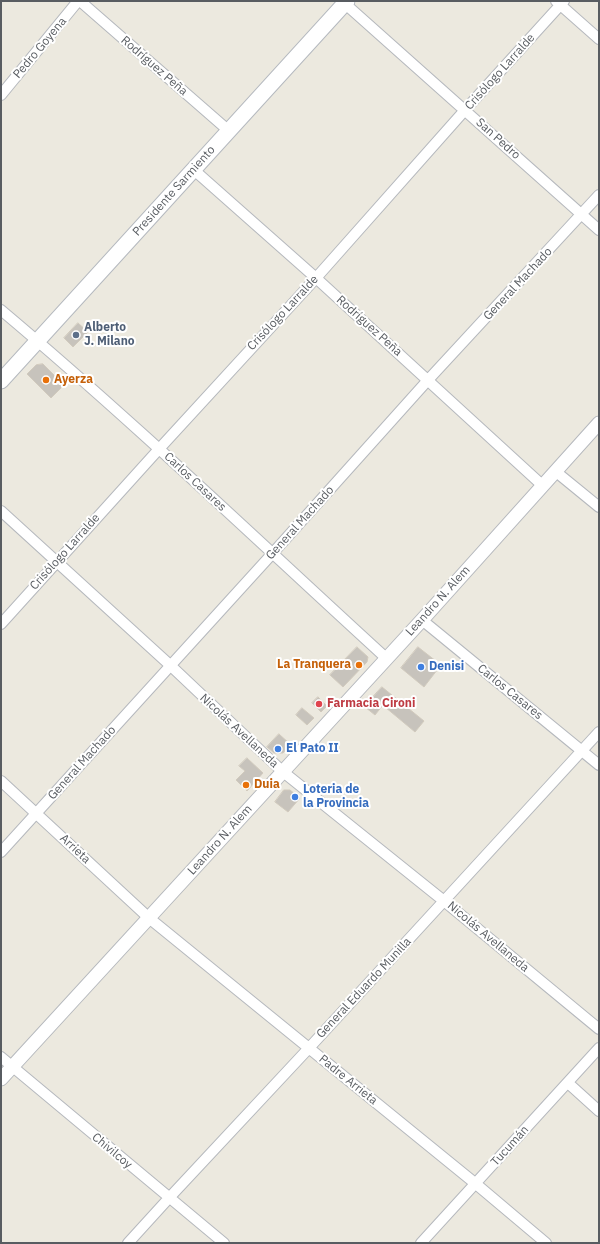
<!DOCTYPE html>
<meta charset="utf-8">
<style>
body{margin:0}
#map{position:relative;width:600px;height:1244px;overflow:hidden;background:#ece9df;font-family:"IBM Plex Sans",sans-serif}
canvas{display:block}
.frame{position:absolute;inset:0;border:2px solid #585c61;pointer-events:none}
</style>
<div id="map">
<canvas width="600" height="1244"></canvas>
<div class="frame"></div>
</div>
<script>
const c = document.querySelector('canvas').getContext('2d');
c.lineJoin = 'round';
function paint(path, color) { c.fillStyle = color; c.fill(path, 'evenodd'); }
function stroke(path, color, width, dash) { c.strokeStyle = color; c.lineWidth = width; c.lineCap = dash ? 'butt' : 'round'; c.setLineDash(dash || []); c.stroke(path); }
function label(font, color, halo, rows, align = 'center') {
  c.font = font + ' "IBM Plex Sans",sans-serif'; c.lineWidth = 4; c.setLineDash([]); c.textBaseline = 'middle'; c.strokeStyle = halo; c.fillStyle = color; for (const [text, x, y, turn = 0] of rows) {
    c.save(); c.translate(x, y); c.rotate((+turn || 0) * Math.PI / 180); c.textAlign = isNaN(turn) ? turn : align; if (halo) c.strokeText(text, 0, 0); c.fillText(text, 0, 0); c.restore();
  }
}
const building = new Path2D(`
 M78 323 88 332 73 347 64 338Z
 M43 364 64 385 51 398 27 374 36 365Z
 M357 647 368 657 367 662 343 687 330 675Z
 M418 647 441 665 424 687 401 668Z
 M382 687 424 721 415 732 373 697Z
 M318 697 327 706 321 712 312 703Z
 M373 697 383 705 375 715 365 707Z
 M302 708 314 718 307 725 296 715Z
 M279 734 291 745 283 753H274L267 747Z
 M247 758 263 773 247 791 236 780 245 771 239 766Z
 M284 790H290L300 798 288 812 275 802Z`);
const minor = new Path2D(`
 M80 1 229 131
 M342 1 599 230
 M556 1 599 39
 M1 95 78 1
 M194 170 316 278 542 485
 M1 310C133 421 258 541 386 658
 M555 471 599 507
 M1 511 171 666 282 771 444 901 599 1029
 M422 620 599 765
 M1 624 159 449 316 278 465 110 564 1
 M1 781 149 918 476 1184 546 1243
 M1 852 272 554 428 380 599 195
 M1 1057 224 1243
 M568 1083 599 1111
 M128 1243 169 1198 309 1048 599 732
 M421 1243 599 1048`);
const tertiary = new Path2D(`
 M1 1079 422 620 599 423`);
const secondary = new Path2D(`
 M1 381 347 1`);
const markers = [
 [76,335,4,"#5c6f8a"],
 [46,380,4,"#e8710a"],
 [359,665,4,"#e8710a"],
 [421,667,4,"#3f7fe0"],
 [319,704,4,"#e0444e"],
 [278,749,4,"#3f7fe0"],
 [246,785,4,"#e8710a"],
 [295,797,4,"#3f7fe0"]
];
const streetNames = [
 ["Pedro Goyena",40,48,-50],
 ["Rodríguez Peña",154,66,41],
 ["Crisólogo Larralde",500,72,-48],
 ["San Pedro",498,139,42],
 ["Presidente Sarmiento",174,191,-48],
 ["General Machado",518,284,-47],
 ["Crisólogo Larralde",283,313,-47],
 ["Rodríguez Peña",369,326,42],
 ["Carlos Casares",195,482,43],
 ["General Machado",300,523,-48],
 ["Crisólogo Larralde",65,552,-48],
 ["Leandro N. Alem",438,601,-48],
 ["Carlos Casares",510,692,39],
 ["Nicolás Avellaneda",239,731,43],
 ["General Machado",82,763,-48],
 ["Leandro N. Alem",220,840,-48],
 ["Arrieta",75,849,43],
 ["Nicolás Avellaneda",488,937,40],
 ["General Eduardo Munilla",364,988,-47],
 ["Padre Arrieta",348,1080,39],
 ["Tucumán",510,1146,-48],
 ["Chivilcoy",112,1151,40]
];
const serviceNames = [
 ["Alberto",84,328],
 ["J. Milano",84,342]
];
const foodNames = [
 ["Ayerza",54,380],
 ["La Tranquera",351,665,"right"],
 ["Duia",254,785]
];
const shopNames = [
 ["Denisi",429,667],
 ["El Pato II",286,749],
 ["Loteria de",303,790],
 ["la Provincia",303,804]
];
const healthNames = [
 ["Farmacia Cironi",327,704]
];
paint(building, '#c7c3bc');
stroke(building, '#d1cabd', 1);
stroke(minor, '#b5b8bd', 12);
stroke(tertiary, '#b5b8bd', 15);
stroke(secondary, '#b5b9bf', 17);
stroke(minor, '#fff', 10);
stroke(tertiary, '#fff', 13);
stroke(secondary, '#fff', 15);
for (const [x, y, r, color] of markers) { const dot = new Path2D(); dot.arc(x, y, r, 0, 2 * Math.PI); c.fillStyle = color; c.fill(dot); stroke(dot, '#fff', 1.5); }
label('12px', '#585c61', '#fff', streetNames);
label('bold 12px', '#4e5e75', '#fff', serviceNames, 'left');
label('bold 12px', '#c56008', '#fff', foodNames, 'left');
label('bold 12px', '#366cbe', '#fff', shopNames, 'left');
label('bold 12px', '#be3a42', '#fff', healthNames, 'left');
</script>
